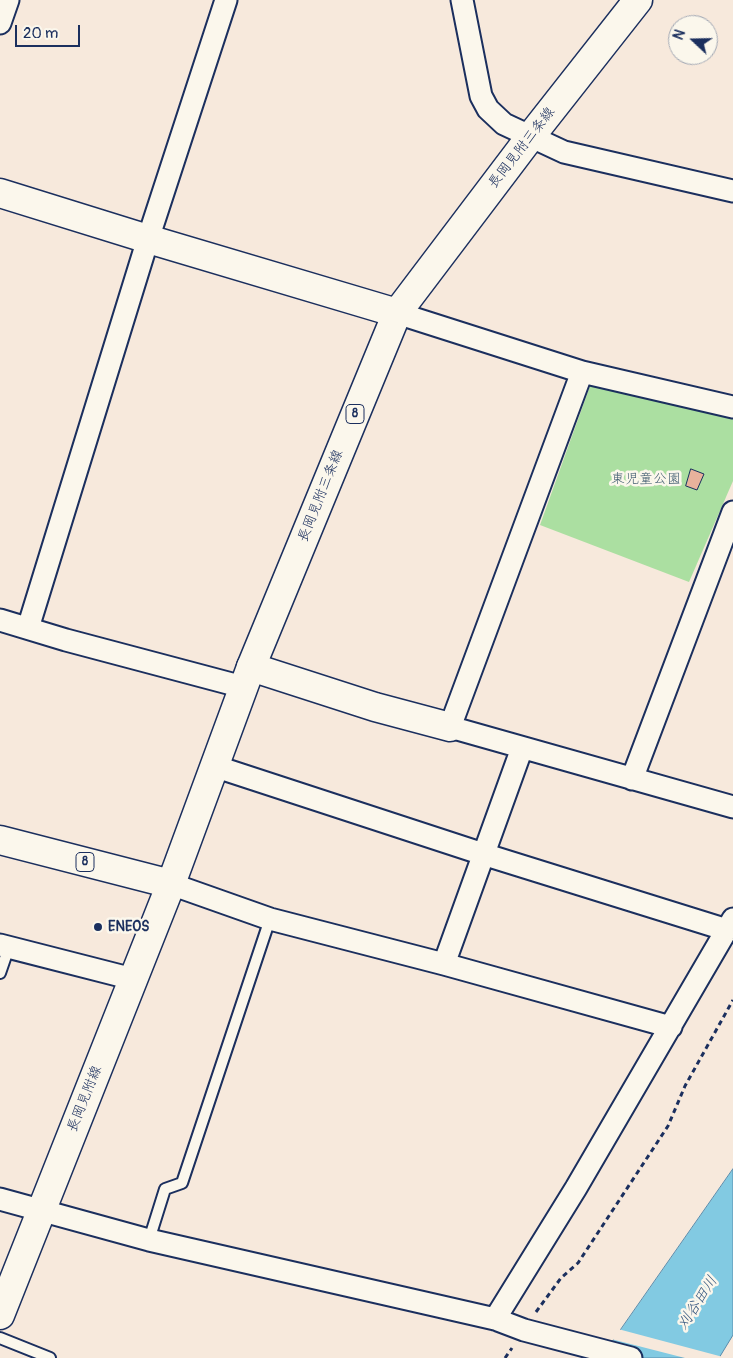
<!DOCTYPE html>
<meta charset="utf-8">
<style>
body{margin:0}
#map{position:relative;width:733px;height:1358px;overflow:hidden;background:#f7e9dc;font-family:Pangolin,sans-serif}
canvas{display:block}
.north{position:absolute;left:668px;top:15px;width:50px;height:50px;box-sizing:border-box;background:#fbf7ec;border:1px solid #a1a7b3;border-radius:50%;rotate:291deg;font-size:14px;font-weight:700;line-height:20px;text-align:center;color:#1b2f5e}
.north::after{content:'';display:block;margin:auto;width:18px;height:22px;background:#1b2f5e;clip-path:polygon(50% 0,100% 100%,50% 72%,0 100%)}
.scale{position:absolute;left:15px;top:25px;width:65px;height:22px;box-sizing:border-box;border:2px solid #1b2f5e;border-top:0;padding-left:6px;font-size:15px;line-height:18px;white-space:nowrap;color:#1b2f5e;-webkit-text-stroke:4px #fbf7ec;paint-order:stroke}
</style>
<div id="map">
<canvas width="733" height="1358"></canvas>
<div class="north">N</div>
<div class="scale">20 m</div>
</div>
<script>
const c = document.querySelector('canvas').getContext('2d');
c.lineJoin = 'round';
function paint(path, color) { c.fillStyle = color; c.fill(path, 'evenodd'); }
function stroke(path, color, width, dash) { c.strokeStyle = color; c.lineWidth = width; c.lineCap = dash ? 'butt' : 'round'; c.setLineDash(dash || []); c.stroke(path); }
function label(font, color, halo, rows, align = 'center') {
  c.font = font + ' Pangolin,"Klee One",sans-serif'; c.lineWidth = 5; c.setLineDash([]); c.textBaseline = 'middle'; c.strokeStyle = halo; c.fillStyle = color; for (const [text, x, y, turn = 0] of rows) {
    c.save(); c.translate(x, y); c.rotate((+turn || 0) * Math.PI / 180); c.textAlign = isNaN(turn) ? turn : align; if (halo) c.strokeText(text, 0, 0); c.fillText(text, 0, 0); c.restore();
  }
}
const green = new Path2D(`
 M598 383 733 419V481L689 582 540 525 590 386Z`);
const water = new Path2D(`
 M733 1169V1335L719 1358H601Z`);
const pier = new Path2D(`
 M618 1329 723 1357 722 1358H685L611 1339Z`);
const building = new Path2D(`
 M691 469 704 474 697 490 686 486Z`);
const path = new Path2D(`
 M536 1312 561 1278 578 1263 668 1126 685 1086 733 1000
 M505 1358 512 1348`);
const lane = new Path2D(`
 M0 973 9 947
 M149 1240 165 1189 182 1183 270 919
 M0 1338 50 1358`);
const street = new Path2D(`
 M462 0 481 96 488 109 504 124 564 152 733 191
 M0 23 8 0
 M397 313 582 372 733 407
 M582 372 450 727 733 807
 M0 620 66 640 243 687
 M28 628 148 239 226 0
 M214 766 483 854 727 930
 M632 779 733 512
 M171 884 270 919 444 964 671 1027
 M0 945 133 979
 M444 964 522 748
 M0 1199 149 1240 495 1319 524 1330 631 1358
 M495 1319 576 1188 733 919`);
const secondary = new Path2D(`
 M0 193 148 239 397 313
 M251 667 375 707 450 727
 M0 1315 171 884`);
const primary = new Path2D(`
 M0 840 171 884 251 667 397 313 531 136 638 0`);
const markers = [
 [98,927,5,"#1b2f5e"]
];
const shields = [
 [355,414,18],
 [85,862,18]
];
const shieldNames = [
 ["8",355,414],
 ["8",85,862]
];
const streetNames = [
 ["長岡見附三条線",522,148,-52],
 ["長岡見附三条線",321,496,-68],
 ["長岡見附線",85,1099,-68]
];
const parkNames = [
 ["東児童公園",646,479]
];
const poiNames = [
 ["ENEOS",108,927]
];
const waterNames = [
 ["刈谷田川",698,1303,-57]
];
paint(green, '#abdfa1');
paint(water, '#82cae2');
stroke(water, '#598cad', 1);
paint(pier, '#f7e9dc');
paint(building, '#e8b29c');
stroke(building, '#1b2f5e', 1);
stroke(lane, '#1b2f5e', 14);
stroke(street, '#1b2f5e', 25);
stroke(secondary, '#1b2f5e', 31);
stroke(primary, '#1b2f5e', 31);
stroke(path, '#1b2f5e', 3, [5, 4]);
stroke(lane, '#fbf7ec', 10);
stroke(street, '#fbf7ec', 21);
stroke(secondary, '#fbf7ec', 28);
stroke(primary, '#fbf7ec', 28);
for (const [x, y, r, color] of markers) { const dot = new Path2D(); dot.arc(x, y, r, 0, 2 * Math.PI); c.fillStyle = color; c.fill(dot); stroke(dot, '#fbf7ec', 2); }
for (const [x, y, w] of shields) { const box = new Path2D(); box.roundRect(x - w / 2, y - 9.5, w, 19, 4); c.fillStyle = '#fbf7ec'; c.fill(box); stroke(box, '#1b2f5e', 1); }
label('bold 12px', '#1b2f5e', null, shieldNames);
label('14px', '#1b2f5e', '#fbf7ec', streetNames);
label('14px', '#3f5b6f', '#fbf7ec', parkNames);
label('bold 14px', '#1b2f5e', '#fbf7ec', poiNames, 'left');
label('italic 15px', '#35567f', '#fbf7ec', waterNames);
</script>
